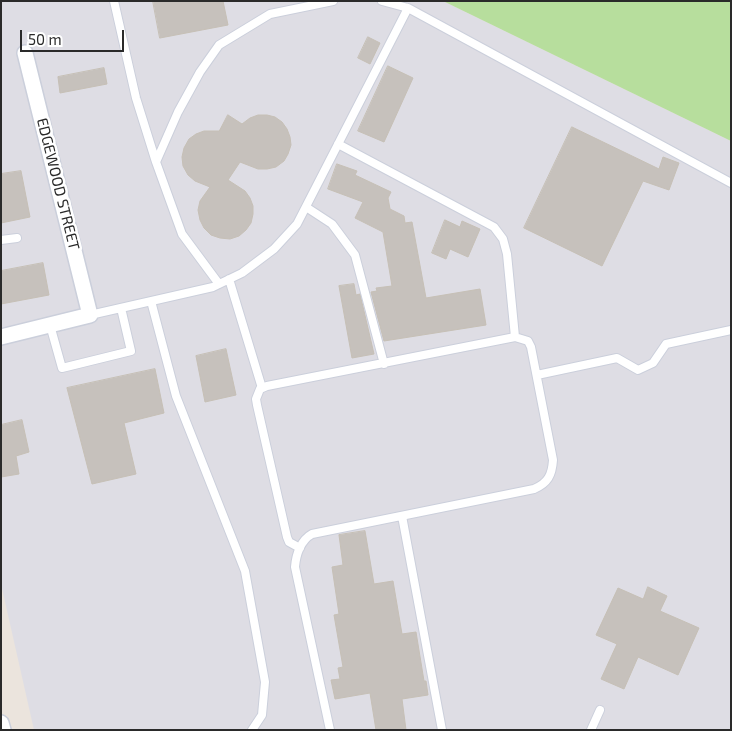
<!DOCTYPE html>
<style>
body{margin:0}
#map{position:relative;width:732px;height:731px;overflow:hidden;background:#ebe4dd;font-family:"Exo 2",sans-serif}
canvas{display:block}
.frame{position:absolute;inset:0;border:2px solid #2a2a2a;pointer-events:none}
.scale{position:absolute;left:20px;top:30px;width:104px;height:22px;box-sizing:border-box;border:2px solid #2a2a2a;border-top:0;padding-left:6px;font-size:15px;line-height:18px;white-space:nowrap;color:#2a2a2a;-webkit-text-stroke:4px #fff;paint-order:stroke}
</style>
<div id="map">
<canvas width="732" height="731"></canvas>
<div class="frame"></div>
<div class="scale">50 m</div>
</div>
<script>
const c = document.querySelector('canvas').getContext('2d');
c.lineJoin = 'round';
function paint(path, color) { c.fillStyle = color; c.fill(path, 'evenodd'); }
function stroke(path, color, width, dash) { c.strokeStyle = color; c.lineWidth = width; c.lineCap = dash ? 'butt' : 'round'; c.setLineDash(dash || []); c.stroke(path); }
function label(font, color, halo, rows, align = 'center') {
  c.font = font + ' "Exo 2",sans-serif'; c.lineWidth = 5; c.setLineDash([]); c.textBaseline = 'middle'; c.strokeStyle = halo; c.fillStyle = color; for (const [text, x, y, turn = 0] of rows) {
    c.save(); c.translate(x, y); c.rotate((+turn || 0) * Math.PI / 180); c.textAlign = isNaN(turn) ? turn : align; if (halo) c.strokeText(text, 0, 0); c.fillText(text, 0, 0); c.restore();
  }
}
const industrial = new Path2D(`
 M1 1H443L731 141V730H34L1 584Z`);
const green = new Path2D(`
 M443 1H731V141Z`);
const building = new Path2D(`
 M153 1H223L228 25 160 38Z
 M368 37 380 43 370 64 358 58Z
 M388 66 413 78 384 142 358 131Z
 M104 68 107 84 60 93 58 77Z
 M228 115 242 124 250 118 258 115H267L275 117 282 122 287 129 290 137 291 145 288 154 284 161 276 167 267 169H258L240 162 228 180 245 191 250 198 253 206V214L251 223 246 230 239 236 230 239 220 238 211 235 204 228 200 220 198 210 200 201 210 187 195 181 188 175 183 166 182 157 184 148 189 139 196 134 204 131H219Z
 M572 127 659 169 663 157 679 163 669 190 643 181 602 266 524 228Z
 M337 164 357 171 355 175 391 192 388 198 390 209 404 216 405 223 412 222 426 298 480 289 486 325 384 341 371 292 377 291 376 288 392 286 383 232 355 218 363 202 328 189Z
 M21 171 30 217 1 223V174Z
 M445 220 460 227 462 221 480 229 468 257 450 249 446 259 432 253Z
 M43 263 49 295 1 304V271Z
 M354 284 356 295 360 294 374 354 352 358 339 286Z
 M226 349 236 395 205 402 196 356Z
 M155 369 164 413 124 423 136 474 92 484 67 388Z
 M22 420 29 452 16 456 19 474 1 477V425Z
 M365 531 374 584 393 581 402 634 416 632 424 681H426L428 695 402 699 406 730H376L370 693 335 699 331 680 340 679 338 668 343 667 334 615 339 614 332 567 343 565 339 535Z
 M648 587 667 596 660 611 699 628 678 675 638 657 624 689 601 679 617 644 596 635 618 588 643 599Z`);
const service = new Path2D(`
 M114 1 136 98 156 162
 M408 8 731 183
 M338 144 494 227 503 239 507 254 515 337
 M306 207 332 224 355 255 384 364
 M1 240 17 238
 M229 279 262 388
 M219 284 182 234 156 162 178 112 200 72 219 45 270 14 333 1
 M151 301 176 396 245 571 265 682 262 715 252 730
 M90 315 213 287 242 273 274 249 297 224 408 8 382 1
 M50 325 62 368 131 351 121 308
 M537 375 617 358 638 370 653 363 666 344 731 330
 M402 516 442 730
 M300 548 289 542 287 537 257 405 256 399 260 389 267 386 515 337 528 341 531 347 553 460C552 475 548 483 534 489L312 534C301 540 296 554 295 567L330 730
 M591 730 600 710`);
const minor = new Path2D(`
 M1 337 90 315 25 53
 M1 723 3 730`);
const streetNames = [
 ["EDGEWOOD STREET",58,184,76]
];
paint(industrial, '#dedde4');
paint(green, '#b7de9d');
paint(building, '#c6c1bc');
stroke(building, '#c6c0b6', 1);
stroke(service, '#cbcfdb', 10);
stroke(minor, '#cbcfdb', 18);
stroke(service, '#fff', 8);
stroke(minor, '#fff', 15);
label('15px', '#2a2a2a', '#fff', streetNames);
</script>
